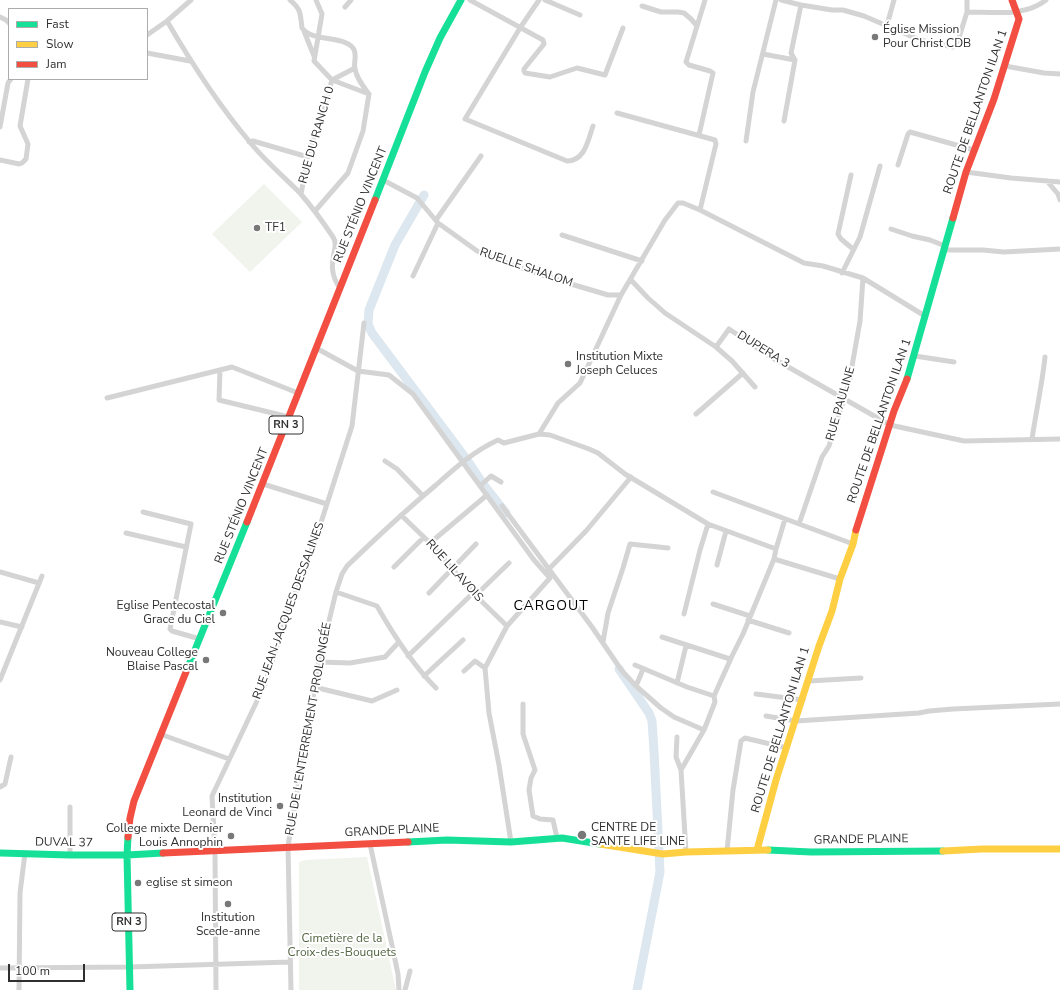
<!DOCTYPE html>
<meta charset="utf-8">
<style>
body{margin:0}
#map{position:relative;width:1060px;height:990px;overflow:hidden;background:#fff;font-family:"Nunito Sans",sans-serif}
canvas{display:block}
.legend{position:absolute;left:8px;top:8px;width:140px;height:72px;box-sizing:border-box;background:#fff;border:1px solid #acacac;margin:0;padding:5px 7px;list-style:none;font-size:12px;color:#2f2f2f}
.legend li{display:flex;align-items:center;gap:8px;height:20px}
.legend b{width:20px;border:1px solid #acacac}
.scale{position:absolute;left:8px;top:964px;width:77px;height:18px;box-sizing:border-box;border:2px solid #2f2f2f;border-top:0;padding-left:5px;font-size:12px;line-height:14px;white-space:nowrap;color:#2f2f2f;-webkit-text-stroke:3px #fff;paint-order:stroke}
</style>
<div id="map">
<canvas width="1060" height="990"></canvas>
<ul class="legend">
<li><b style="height:5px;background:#16e098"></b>Fast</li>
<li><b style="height:5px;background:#ffcf43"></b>Slow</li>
<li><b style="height:5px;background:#f24e42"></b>Jam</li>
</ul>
<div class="scale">100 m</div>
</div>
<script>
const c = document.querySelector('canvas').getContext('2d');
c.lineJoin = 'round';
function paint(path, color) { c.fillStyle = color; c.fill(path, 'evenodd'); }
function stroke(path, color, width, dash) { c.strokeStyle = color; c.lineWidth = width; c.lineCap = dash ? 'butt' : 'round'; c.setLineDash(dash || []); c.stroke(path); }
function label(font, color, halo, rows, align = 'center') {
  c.font = font + ' "Nunito Sans",sans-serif'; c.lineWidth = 4; c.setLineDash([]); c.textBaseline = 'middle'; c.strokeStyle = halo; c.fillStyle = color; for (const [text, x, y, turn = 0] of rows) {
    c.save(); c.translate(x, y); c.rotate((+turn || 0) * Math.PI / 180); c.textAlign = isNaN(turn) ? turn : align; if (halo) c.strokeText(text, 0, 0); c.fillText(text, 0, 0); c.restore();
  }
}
const green = new Path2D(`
 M264 184 302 222 250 272 212 234Z
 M367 857 396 990H299V862L305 860Z`);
const river = new Path2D(`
 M424 195 395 245 369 310 368 324 372 333 467 460 483 484 506 513
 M619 669 649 713 652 721 654 751 660 872 637 990`);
const street = new Path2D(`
 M290 0C302 10 300 14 302 28 312 42 342 35 353 48 358 54 353 63 355 69 357 79 363 86 369 94
 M316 0 322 14 314 61 332 80 355 68
 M470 0 543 40 544 44 524 69V71L525 73 550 77 577 68 605 75 623 28
 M539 0 520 28 465 119 567 161C585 161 588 140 593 126
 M545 0 580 15
 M781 0 801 5 832 10H843L864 16 920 40 953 47 957 44 967 12V0
 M642 6 661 12H678L684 13 691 19 697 26
 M345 7 351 0
 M967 12C993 12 1025 17 1046 0
 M0 17 6 20 9 23
 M167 21C192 64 217 103 249 141 264 160 283 176 300 193 312 207 323 222 333 237 341 248 323 265 340 288
 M887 25 894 0
 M304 31 314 56
 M147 35 167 21 191 0
 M147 53 190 61
 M763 54 795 60 784 121
 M795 60 791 53 801 5
 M1005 66 1044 73 1060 74
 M617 113 715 140 716 144 700 210
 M0 127 8 83 11 79
 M699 135 713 73 710 71 689 65 686 62 705 0
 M746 141 753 92 776 0
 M249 142 253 141 308 157
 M0 160 19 164 22 163 26 159 28 144 20 126 28 79
 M898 165 908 134 910 132 974 150
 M966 172 1011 178 1060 182
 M851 175 838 234 841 239 853 249
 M383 180 417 198 438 223 480 253 524 269 571 284 608 295H621
 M1047 181 1058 194 1060 200
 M301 194 308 157 332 80 369 94 363 131 348 173 315 211
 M436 220 481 156
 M891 229 912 236 930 240 945 246
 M562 235 642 261
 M944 250H983L1004 252 1060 249
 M842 273 860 237 880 166
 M413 276 438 223
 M631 280 648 298 665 313 716 347 729 329 769 356 890 425 964 441 1060 439
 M716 347 732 361 755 387
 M316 348 358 371 389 375 413 394 534 560 550 578 507 626 485 668 489 713 499 765 511 842
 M915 356 954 362
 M220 370 219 400 289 417
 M107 398 232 367 298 393
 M696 414 743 373
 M539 434 558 403 580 383 621 295 665 220 678 203H683L700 210 804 263 823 266 863 278 925 316
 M1032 439C1036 412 1042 385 1045 357
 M385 461 397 469 423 496
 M263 484 327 504
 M480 486 491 476 501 482
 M713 492 853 544
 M502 506 592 627 622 671 636 686 661 708 674 717 704 730
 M143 512 191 524 170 629 172 631 200 639
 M401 515 430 543 473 593 507 626
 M799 524 822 457 829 446 849 383 860 321 863 278
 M126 533 186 547
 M430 543 487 495
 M776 549 785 519
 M717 565 726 531
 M394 567 424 537
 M0 572 39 583
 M546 572 586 531 631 477
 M336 592 377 606C394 636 412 664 436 688
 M429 593 476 544
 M476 595 509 563
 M713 604 750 616
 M684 614 700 550 708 524
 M748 620 789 633
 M0 622 22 627
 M662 637 730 659
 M603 642 608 613 623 568 630 544 668 548
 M408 656 473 593
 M319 662 350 663 385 657 398 643
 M635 665 687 687 714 696
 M464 671 475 661 485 668
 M424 676 463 640
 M0 680 42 576
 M809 681 861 678
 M677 683 686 646
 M636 686 643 669
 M314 687 372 701 397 690
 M756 694 803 700
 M523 704V734L535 770 531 778 529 790 533 816 540 819 553 820 557 838
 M766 716 796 721 919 713 929 711 953 709 1060 704
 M160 734 229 759
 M677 737 676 757 681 770
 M0 787 5 784 11 757
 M70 807V855
 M370 844 393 950 398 974 399 990
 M727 851 733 790 741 741 745 738 787 748
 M686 852 681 770 704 730 715 702 714 696 732 656 743 634 774 559
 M0 968 130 967 290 962
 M19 990 20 893 25 853
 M216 990 215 851 212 796 265 684 283 626 317 535 352 426 364 323
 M291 990 288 846 319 662 336 592 342 574 347 566C376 538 405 511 436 485 455 468 474 451 498 440L504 443 539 434 550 435 589 449 598 453 625 474 708 524 776 549 774 559 840 579
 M405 990 410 971`);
const fast = new Path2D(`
 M375 200 425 72 440 38 461 0
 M907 379 953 218
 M188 667 247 522
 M128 837 127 855 130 990
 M408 842 447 840 511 842 562 838 600 844
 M768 850 811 852 943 851
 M0 853 70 855H127L163 853`);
const slow = new Path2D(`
 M600 844 663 854 686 852 768 850
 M757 850 776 780 819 646 832 611 840 579 853 544 856 530
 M943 851 982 849H1060`);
const jam = new Path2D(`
 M953 218 966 172 994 99 1019 19 1012 0
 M247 522 375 200
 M856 530 894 411 907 379
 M128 837 130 818 134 801 188 667
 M163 853 408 842`);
const markers = [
 [875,37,4,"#787878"],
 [257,228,4,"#787878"],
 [568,364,4,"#787878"],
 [223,613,4,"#787878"],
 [206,660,4,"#787878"],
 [280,806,4,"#787878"],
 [582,835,5,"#787878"],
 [231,836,4,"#787878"],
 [138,883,4,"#787878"],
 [228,904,4,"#787878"]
];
const shields = [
 [286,425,34],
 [129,922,34]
];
const shieldNames = [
 ["RN 3",286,425],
 ["RN 3",129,922]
];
const poiNames = [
 ["Église Mission",883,30],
 ["Pour Christ CDB",883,44],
 ["TF1",265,228],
 ["Institution Mixte",576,357],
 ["Joseph Celuces",576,371],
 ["Eglise Pentecostal",215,606,"right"],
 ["Grace du Ciel",215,620,"right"],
 ["Nouveau College",198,653,"right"],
 ["Blaise Pascal",198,667,"right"],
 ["Institution",272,799,"right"],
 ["Leonard de Vinci",272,813,"right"],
 ["CENTRE DE",591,828],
 ["SANTE LIFE LINE",591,842],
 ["College mixte Dernier",223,829,"right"],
 ["Louis Annophin",223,843,"right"],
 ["eglise st simeon",146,883],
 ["Institution",228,918,"center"],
 ["Scede-anne",228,932,"center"]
];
const streetNames = [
 ["ROUTE DE BELLANTON ILAN 1",976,112,-71],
 ["RUE DU RANCH 0",317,135,-74],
 ["RUE STÉNIO VINCENT",361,205,-68],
 ["RUELLE SHALOM",526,268,19],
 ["DUPERA 3",763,350,32],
 ["RUE PAULINE",841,404,-74],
 ["ROUTE DE BELLANTON ILAN 1",880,421,-71],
 ["RUE STÉNIO VINCENT",242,506,-68],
 ["RUE LILAVOIS",454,571,48],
 ["RUE JEAN-JACQUES DESSALINES",289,611,-70],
 ["RUE DE L'ENTERREMENT PROLONGÉE",309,729,-80],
 ["ROUTE DE BELLANTON ILAN 1",781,730,-73],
 ["GRANDE PLAINE",392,831,-3],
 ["GRANDE PLAINE",861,840,-1],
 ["DUVAL 37",64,843,1]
];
const parkNames = [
 ["Cimetière de la",342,939],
 ["Croix-des-Bouquets",342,953]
];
const quarterNames = [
 ["CARGOUT",551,607]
];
paint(green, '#f1f3ed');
stroke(river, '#dce7ef', 9);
stroke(street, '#d4d4d4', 5);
stroke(fast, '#16e098', 7);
stroke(slow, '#ffcf43', 7);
stroke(jam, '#f24e42', 7);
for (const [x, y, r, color] of markers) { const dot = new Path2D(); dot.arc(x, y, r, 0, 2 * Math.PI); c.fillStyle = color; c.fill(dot); stroke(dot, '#fff', 1.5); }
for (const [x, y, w] of shields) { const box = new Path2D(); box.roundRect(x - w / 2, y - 9, w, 18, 3); c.fillStyle = '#fff'; c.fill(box); stroke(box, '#2f2f2f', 1); }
label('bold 11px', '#2f2f2f', null, shieldNames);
label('12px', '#2f2f2f', '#fff', poiNames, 'left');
label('12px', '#2f2f2f', '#fff', streetNames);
label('12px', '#526541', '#fff', parkNames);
c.letterSpacing = '1px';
label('14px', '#000', '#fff', quarterNames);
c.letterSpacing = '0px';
</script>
